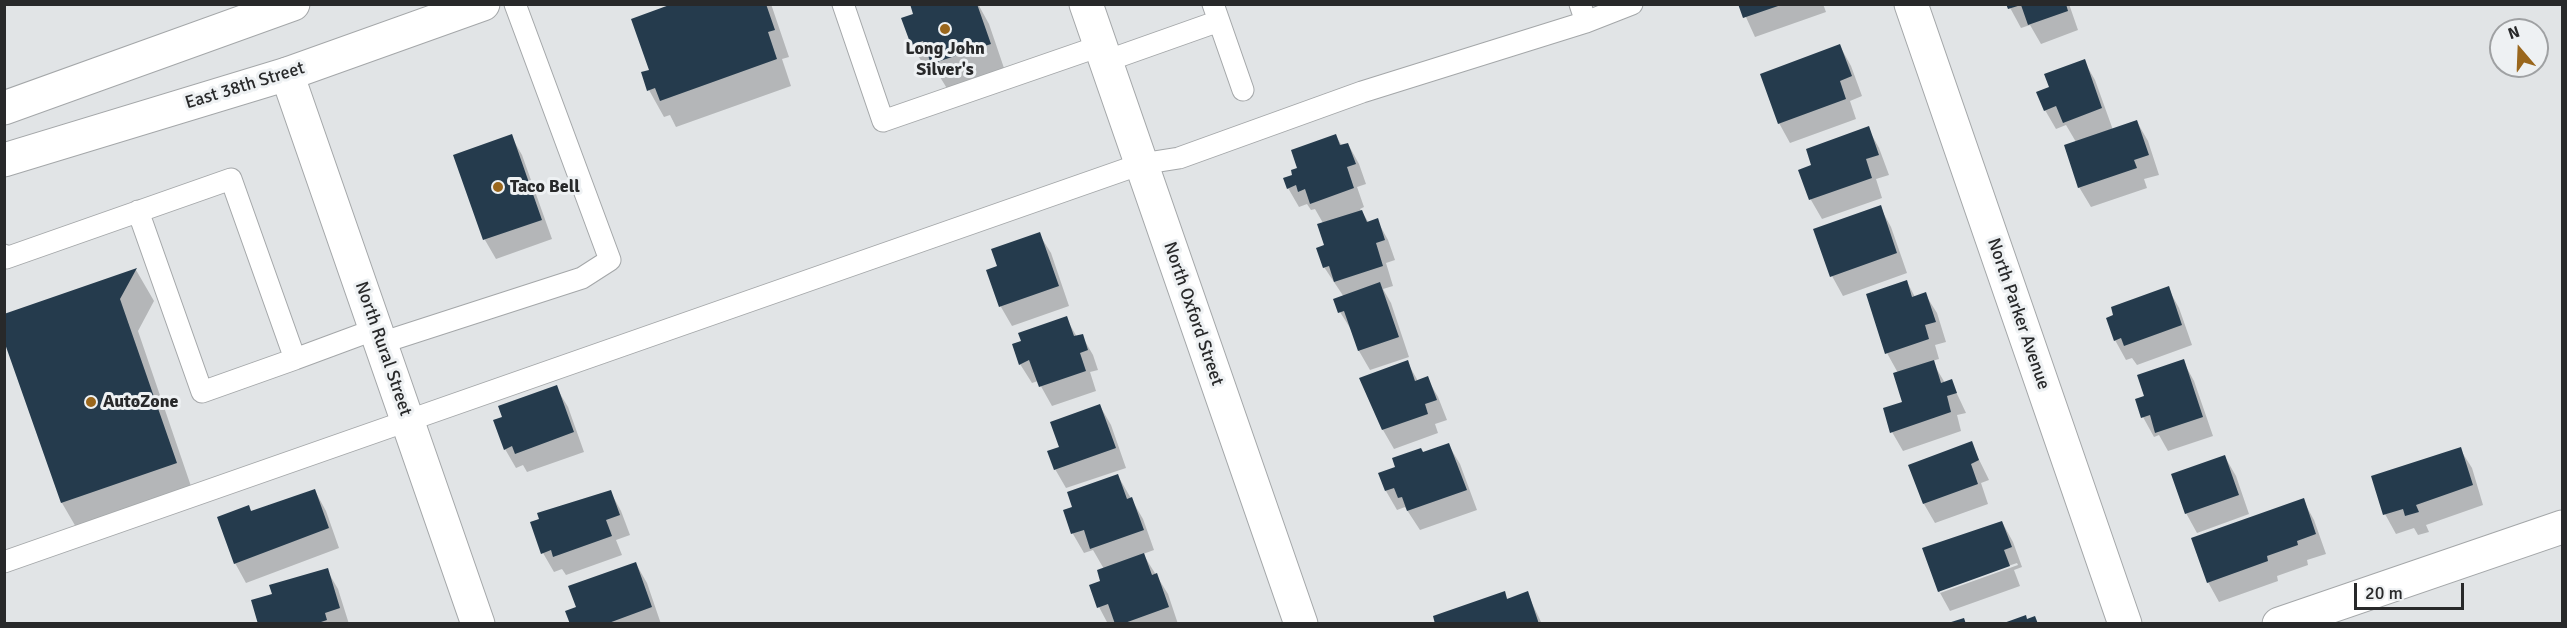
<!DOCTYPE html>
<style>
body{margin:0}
#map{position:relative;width:2567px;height:628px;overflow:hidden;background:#e1e4e6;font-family:Signika,sans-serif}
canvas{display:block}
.frame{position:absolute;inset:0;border:6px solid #28292a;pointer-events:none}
.north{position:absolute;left:2489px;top:18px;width:60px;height:60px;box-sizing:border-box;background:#eef1f3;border:2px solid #9fa1a3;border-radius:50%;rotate:341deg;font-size:16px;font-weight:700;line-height:24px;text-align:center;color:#28292a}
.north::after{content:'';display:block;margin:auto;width:21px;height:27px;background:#9a671d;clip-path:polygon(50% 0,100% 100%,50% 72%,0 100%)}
.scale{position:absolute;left:2354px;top:583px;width:110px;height:27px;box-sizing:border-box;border:3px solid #28292a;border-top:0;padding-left:8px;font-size:18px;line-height:21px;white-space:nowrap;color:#28292a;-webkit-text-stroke:4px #eef1f3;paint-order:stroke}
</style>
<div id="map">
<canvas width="2567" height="628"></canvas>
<div class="frame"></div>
<div class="north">N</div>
<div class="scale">20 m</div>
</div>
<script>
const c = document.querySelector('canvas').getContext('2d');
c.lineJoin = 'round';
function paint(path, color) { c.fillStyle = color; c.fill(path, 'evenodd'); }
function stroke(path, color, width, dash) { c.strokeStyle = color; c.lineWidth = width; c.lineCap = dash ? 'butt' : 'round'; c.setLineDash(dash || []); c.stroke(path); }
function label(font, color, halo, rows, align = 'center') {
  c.font = font + ' Signika,sans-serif'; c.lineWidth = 6; c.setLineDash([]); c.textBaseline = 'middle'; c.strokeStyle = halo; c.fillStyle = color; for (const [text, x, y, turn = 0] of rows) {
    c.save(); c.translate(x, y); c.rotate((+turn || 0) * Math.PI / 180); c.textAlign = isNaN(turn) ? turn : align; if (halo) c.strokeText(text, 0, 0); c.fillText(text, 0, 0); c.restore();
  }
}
const shadow = new Path2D(`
 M677 4H771L789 57 782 59 791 86 676 127 670 115 664 117 649 90Z
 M911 4H978L989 24 1005 71 948 90 935 69 927 71 912 45 903 19 915 15Z
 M1740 4H1823L1826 12 1755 37Z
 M2008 4H2069L2078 30 2041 44 2030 25 2021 28Z
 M1840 46 1851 66 1862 96 1850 101 1856 119 1790 143 1779 123Z
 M2084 61 2095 80 2113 130 2137 122 2148 141 2159 175 2144 179 2147 188 2091 207 2079 187 2076 142 2066 125 2056 129 2045 110 2051 88Z
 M1868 128 1879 148 1889 175 1876 179 1882 198 1822 219 1811 200 1800 171 1813 166Z
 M511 136 522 155 552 239 496 259 485 240 455 156Z
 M1336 136 1342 146 1348 144 1359 164 1366 184 1357 187 1364 207 1360 209 1369 223 1377 220 1388 240 1395 260 1386 263 1393 286 1383 289 1391 303 1409 357 1370 370 1359 351 1352 331 1340 312 1344 297 1324 267 1326 246 1323 223 1315 209 1311 210 1307 204 1299 207 1288 188 1299 169Z
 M1880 207 1891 227 1907 273 1843 296 1832 276 1815 230Z
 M1039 234 1051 253 1069 306 1012 326 1001 307 988 271 999 267Z
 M136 270 154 301 138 331 194 495 80 534 62 503 4 336Z
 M1907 282 1915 297 1925 294 1937 313 1946 342 1935 345 1939 359 1932 361 1945 383 1951 381 1966 413 1957 415 1961 431 1903 451 1892 432 1904 402 1898 373 1887 353Z
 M2168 288 2179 308 2192 345 2137 365 2132 358 2126 360 2115 340Z
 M1066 318 1077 337 1082 336 1093 355 1098 370 1090 372 1096 391 1052 406 1038 381 1032 383 1020 364Z
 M2183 361 2194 381 2213 436 2168 451 2159 435 2154 437 2143 417 2146 397Z
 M1407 362 1418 381 1427 378 1438 397 1447 420 1435 424 1438 433 1394 449 1383 430Z
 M556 387 568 407 584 452 527 472 523 465 516 468 505 449 504 418Z
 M1100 406 1111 425 1126 468 1066 488 1055 469 1061 447Z
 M1971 443 1989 480 1981 483 1988 504 1935 523 1924 504Z
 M1448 444 1460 464 1477 510 1420 530 1405 507 1397 510 1386 491 1397 468Z
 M2460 449 2472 468 2483 505 2426 525 2429 532 2418 535 2414 528 2396 534 2385 514Z
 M2225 457 2236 476 2249 514 2197 533 2186 513Z
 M1118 476 1143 519 1154 550 1143 554 1168 594 1178 624H1108L1099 607 1104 569 1093 550 1084 553 1073 534 1065 511 1074 508Z
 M315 491 326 511 339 548 246 583 235 563 252 513Z
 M610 491 621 511 630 535 616 540 622 555 566 575 562 569 554 572 543 553Z
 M2303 500 2314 520 2326 554 2307 560 2308 565 2277 576 2278 581 2219 602 2208 582Z
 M2002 522 2013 542 2022 567 2014 570 2020 586 1950 611 1939 591 1924 549ZM2017 563 2018 565 1940 593V589Z
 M636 564 647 583 661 624H572L578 608Z
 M327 570 338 589 349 624H259L273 595Z
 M1504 592 1508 600 1527 593 1542 624H1437Z`);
const building = new Path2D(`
 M672 4H766L775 30 768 32 777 59 660 101 655 88 647 91 641 72 649 70 631 19Z
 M910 4H977L991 44 931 64 923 41 911 45 901 18 913 14Z
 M1738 4H1781V5L1743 18Z
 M2006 4H2066L2068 11 2028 25 2021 5 2008 9Z
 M1840 44 1852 76 1840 81 1846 99 1778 124 1760 74Z
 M2085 59 2102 108 2063 123 2056 106 2044 111 2036 92 2049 87 2044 74Z
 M2137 120 2149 155 2134 160 2137 168 2078 188 2064 145Z
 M1869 126 1879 155 1866 159 1872 178 1809 200 1798 170 1811 165 1806 149Z
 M512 134 542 220 483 240 453 155Z
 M1336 134 1340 145 1348 143 1356 164 1347 167 1354 188 1310 204 1305 189 1298 192 1296 185 1287 189 1283 178 1292 175 1291 170 1297 168 1291 150Z
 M1881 205 1897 253 1830 277 1813 229Z
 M1362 210 1367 222 1378 218 1385 240 1376 243 1383 266 1334 282 1329 266 1323 268 1316 248 1324 245 1317 224Z
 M1040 232 1059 286 999 307 986 270 997 266 991 249Z
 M137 268 120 299 177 463 61 503 4 341V314Z
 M1907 280 1912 297 1926 292 1936 322 1925 325 1929 339 1885 354 1866 294Z
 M1380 282 1399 337 1358 351 1344 311 1338 313 1333 299Z
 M2169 286 2182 325 2124 346 2121 338 2114 341 2106 318 2113 315 2111 307Z
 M1067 316 1074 336 1083 334 1088 350 1080 353 1086 371 1039 387 1029 360 1019 365 1012 344 1021 341 1018 333Z
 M2184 359 2203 417 2155 433 2150 415 2141 418 2135 399 2144 396 2137 375Z
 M1408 360 1415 381 1428 376 1437 400 1425 404 1428 414 1382 430 1359 378Z
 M1934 360 1941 383 1952 379 1957 393 1947 396 1951 412 1890 433 1883 408 1902 402 1893 373Z
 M557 385 574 432 515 454 512 446 504 450 493 420 502 417 498 406Z
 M1100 404 1116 448 1054 470 1047 451 1059 447 1050 422Z
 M1972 441 1979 460 1971 464 1978 484 1923 504 1908 465Z
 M1449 443 1467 490 1407 511 1402 497 1398 498 1394 488 1385 491 1378 473 1395 467 1392 458 1421 448 1423 452Z
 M2461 447 2473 485 2416 505 2419 512 2405 516 2403 509 2383 515 2371 476Z
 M2225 455 2239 495 2185 514 2171 474Z
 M1118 474 1127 499 1132 497 1144 530 1090 549 1084 530 1071 534 1063 510 1072 507 1067 492Z
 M315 489 329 528 234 564 217 517 249 505 251 511Z
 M611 490 620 515 606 520 612 536 553 557 551 550 541 554 530 522 539 519 537 513Z
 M2304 498 2316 534 2297 541 2298 545 2267 556 2268 561 2207 583 2191 538Z
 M2002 521 2012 547 2004 550 2010 566 1938 592 1922 548Z
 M1144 553 1152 575 1157 573 1169 607 1122 624H1115L1108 604 1097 608 1089 585 1100 581 1097 570Z
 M636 562 652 607 606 624H570L565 611 576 607 568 586Z
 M328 568 340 608 325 613 327 620 315 624H258L251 600 272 594 269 585Z
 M1505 591 1507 599 1528 591 1539 624H1435L1433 616Z
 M2026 615 2027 619 2035 616 2038 624H2001Z
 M1964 618 1966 624H1948V623Z`);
const lane = new Path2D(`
 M843 4 883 121 1100 46
 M1213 4 1243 90
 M1580 4 1586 22
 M1106 61 1219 21
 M138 211 202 392 295 359
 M4 255 6 258 231 179 295 359 376 329
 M381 343 582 278 610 260 515 4
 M4 562 1141 164 1179 158 1362 92 1586 22 1632 4`);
const street = new Path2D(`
 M1911 4 2125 624
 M287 74 478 624
 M2279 624 2562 527`);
const secondary = new Path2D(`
 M1086 4 1301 624`);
const primary = new Path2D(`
 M4 108 293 4
 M4 160 287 74 483 4`);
const markers = [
 [945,29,6,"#9a671d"],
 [498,187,6,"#9a671d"],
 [91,402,6,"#9a671d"]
];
const poiNames = [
 ["Long John",945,49,"center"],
 ["Silver's",945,70,"center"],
 ["Taco Bell",510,187],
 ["AutoZone",103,402]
];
const streetNames = [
 ["East 38th Street",245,86,-17],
 ["North Oxford Street",1193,314,71],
 ["North Parker Avenue",2018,314,71],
 ["North Rural Street",383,349,71]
];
paint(shadow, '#0003');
paint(building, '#253b4d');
stroke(lane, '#a4a7a9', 23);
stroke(street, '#a4a7a9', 35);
stroke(secondary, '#a4a7a9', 35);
stroke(primary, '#a4a7a9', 35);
stroke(lane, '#fff', 21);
stroke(street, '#fff', 33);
stroke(secondary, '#fff', 33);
stroke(primary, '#fff', 33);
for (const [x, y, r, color] of markers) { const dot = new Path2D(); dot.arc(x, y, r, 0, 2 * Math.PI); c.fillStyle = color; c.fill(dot); stroke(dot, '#eef1f3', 2); }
label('bold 18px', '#28292a', '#eef1f3', poiNames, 'left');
label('18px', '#28292a', '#eef1f3', streetNames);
</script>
